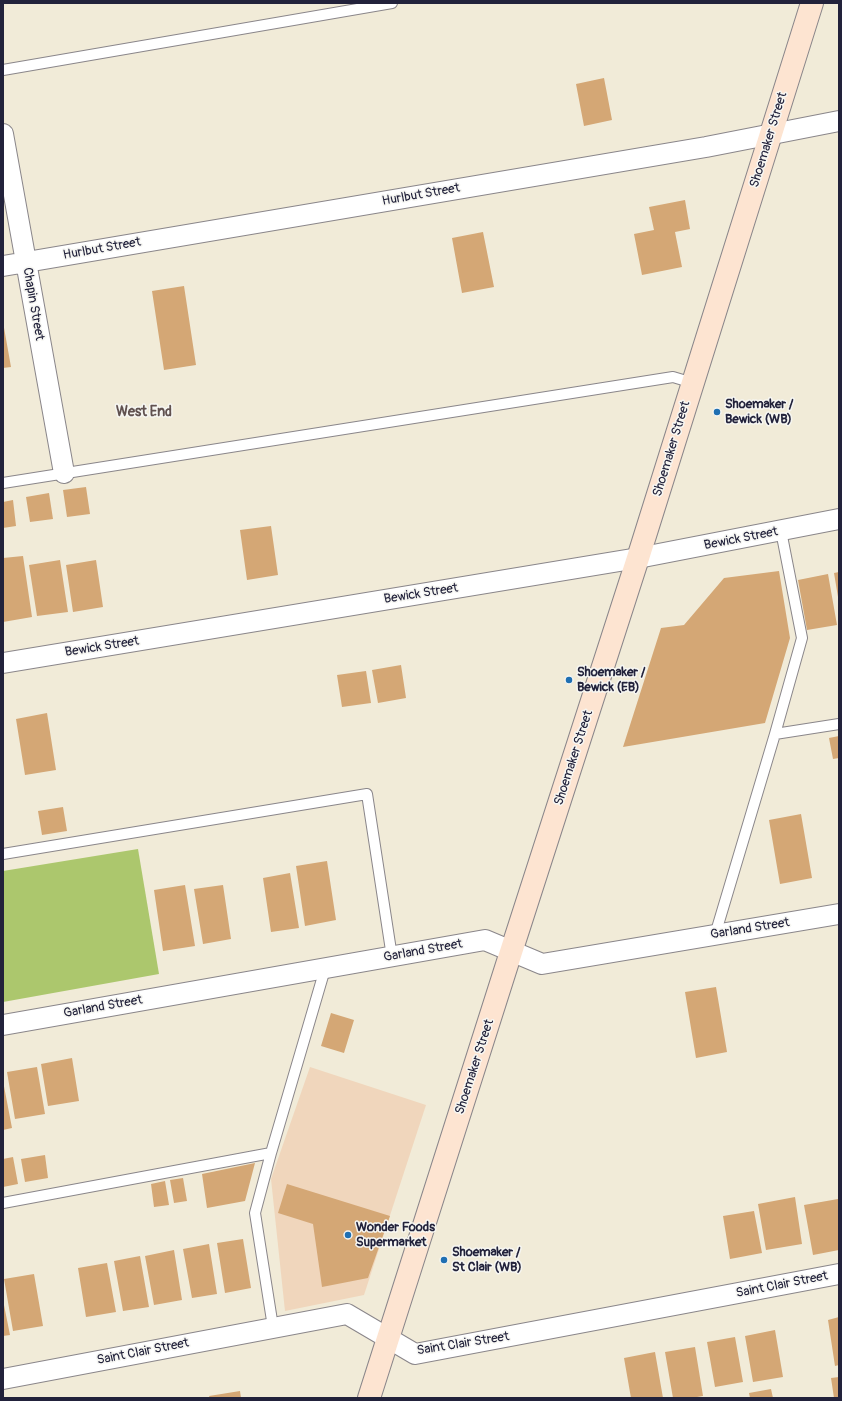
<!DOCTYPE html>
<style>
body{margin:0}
#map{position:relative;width:842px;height:1401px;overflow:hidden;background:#f1ebd8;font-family:Pangolin,sans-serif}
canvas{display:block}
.frame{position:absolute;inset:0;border:4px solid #22223b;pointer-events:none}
</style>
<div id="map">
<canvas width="842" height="1401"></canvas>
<div class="frame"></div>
</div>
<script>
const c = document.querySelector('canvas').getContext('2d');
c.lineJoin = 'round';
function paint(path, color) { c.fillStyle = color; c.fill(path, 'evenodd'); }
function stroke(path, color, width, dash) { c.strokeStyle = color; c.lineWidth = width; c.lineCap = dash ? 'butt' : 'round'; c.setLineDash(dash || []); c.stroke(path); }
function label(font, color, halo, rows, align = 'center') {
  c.font = font + ' Pangolin,sans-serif'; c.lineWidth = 3; c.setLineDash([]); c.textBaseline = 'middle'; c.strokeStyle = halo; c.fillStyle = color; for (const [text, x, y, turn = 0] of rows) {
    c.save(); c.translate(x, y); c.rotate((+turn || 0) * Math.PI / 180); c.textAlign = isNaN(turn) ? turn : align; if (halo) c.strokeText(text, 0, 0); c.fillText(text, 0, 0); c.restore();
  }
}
const built = new Path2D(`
 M310 1067 426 1105 364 1295 285 1311 271 1179Z`);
const green = new Path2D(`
 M138 849 159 974 3 1002V871Z`);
const building = new Path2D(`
 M604 78 612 120 584 126 576 84Z
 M685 200 690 229 675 232 682 267 642 275 634 234 654 230 649 207Z
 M483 232 494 287 462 293 452 238Z
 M184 286 196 365 164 370 152 291Z
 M3 322 11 367 3 368Z
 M86 487 90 514 67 517 63 490Z
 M49 493 53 519 30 522 26 497Z
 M13 500 16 526 3 528V502Z
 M271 526 278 575 247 580 240 530Z
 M23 556 32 617 3 622V558Z
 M60 560 68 612 37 616 29 565Z
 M96 560 103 607 73 612 66 565Z
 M779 571 790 638 765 723 623 747 661 628 684 625 724 578Z
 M839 572V597H838L834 573Z
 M828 574 837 625 807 630 798 580Z
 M401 665 406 698 378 703 372 670Z
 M366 671 371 703 342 707 337 675Z
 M47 713 56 770 25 775 16 719Z
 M839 736V758L833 759 829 738Z
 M63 807 67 831 42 835 38 811Z
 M801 814 812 878 780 884 769 820Z
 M327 861 336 920 305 926 296 866Z
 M290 873 299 928 271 932 263 878Z
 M185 885 195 946 163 951 154 890Z
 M223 885 231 939 203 944 194 889Z
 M716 987 727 1052 696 1058 685 992Z
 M331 1013 354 1020 344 1053 321 1046Z
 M72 1058 79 1101 48 1106 41 1064Z
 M37 1067 45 1114 15 1119 7 1072Z
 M3 1081 12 1128 3 1130Z
 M45 1155 48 1178 25 1182 21 1159Z
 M13 1157 18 1184 3 1187V1159Z
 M255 1163 245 1201 207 1208 202 1174Z
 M183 1178 187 1201 174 1203 170 1180Z
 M165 1181 169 1205 154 1207 151 1184Z
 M287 1184 390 1216 368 1278 322 1287 313 1224 278 1213Z
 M795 1197 802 1244 766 1250 758 1204Z
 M838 1199 839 1207V1250L813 1255 804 1205Z
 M754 1211 762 1253 730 1259 723 1216Z
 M243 1239 251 1288 225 1293 217 1243Z
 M209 1244 217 1294 192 1298 183 1249Z
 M174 1250 182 1300 154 1305 145 1256Z
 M140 1256 149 1307 123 1311 114 1261Z
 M107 1263 116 1312 86 1317 78 1268Z
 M34 1274 43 1326 13 1331 4 1279Z
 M3 1300 10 1335 3 1336Z
 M839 1317V1365L835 1366 828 1320Z
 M775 1330 783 1377 753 1382 745 1336Z
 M735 1337 743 1382 715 1387 707 1342Z
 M695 1347 703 1396 691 1398H673L665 1352Z
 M655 1352 663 1398H631L624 1358Z
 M839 1377V1398H834L831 1378Z
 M771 1389 773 1398H750L749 1393Z
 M240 1391 241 1398H210L209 1396Z`);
const lane = new Path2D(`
 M3 70 392 3
 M3 483 673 377 693 383
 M775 734 839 724
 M3 854 367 794 392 957
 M715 935 775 734 802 638 781 531
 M3 1203 271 1153
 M273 1327 255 1213 271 1153 325 969`);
const street = new Path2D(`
 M3 134 64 473
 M3 266 706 147 839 121
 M3 663 638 558 839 519
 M3 1025 485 940 542 964 839 914
 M3 1379 347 1314 415 1354 839 1274`);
const secondary = new Path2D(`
 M369 1398 511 952 638 558 812 3`);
const markers = [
 [717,412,4,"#1f6fb2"],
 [569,680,4,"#1f6fb2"],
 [348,1235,4,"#1f6fb2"],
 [444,1260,4,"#1f6fb2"]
];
const streetNames = [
 ["Shoemaker Street",769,140,-73],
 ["Hurlbut Street",421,195,-10],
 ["Hurlbut Street",102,249,-10],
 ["Chapin Street",33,304,80],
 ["Shoemaker Street",672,449,-73],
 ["Bewick Street",741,539,-11],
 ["Bewick Street",421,594,-9],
 ["Bewick Street",102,647,-9],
 ["Shoemaker Street",574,758,-72],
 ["Garland Street",750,929,-9],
 ["Garland Street",423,951,-10],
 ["Garland Street",103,1007,-10],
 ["Shoemaker Street",475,1067,-72],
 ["Saint Clair Street",782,1285,-11],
 ["Saint Clair Street",463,1344,-9],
 ["Saint Clair Street",143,1352,-11]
];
const poiNames = [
 ["Shoemaker /",725,405],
 ["Bewick (WB)",725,420],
 ["Shoemaker /",577,673],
 ["Bewick (EB)",577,688],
 ["Wonder Foods",356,1228],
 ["Supermarket",356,1243],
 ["Shoemaker /",452,1253],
 ["St Clair (WB)",452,1268]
];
const neighbourhoodNames = [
 ["West End",144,412]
];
paint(built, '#f0d6bc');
paint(green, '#acc76d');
paint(building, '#d4a775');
stroke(lane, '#8a868a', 12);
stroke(street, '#8a868a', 22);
stroke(secondary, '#8a868a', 24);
stroke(lane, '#fff', 10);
stroke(street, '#fff', 20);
stroke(secondary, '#fde4d1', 22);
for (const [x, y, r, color] of markers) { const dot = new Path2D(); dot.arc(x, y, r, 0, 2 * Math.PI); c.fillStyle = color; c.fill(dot); stroke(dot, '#f6f6f2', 1.5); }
label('13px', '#22223b', '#f6f6f2', streetNames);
label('bold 13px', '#22223b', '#f6f6f2', poiNames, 'left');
label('bold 14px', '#60514f', '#f6f6f2', neighbourhoodNames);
</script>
